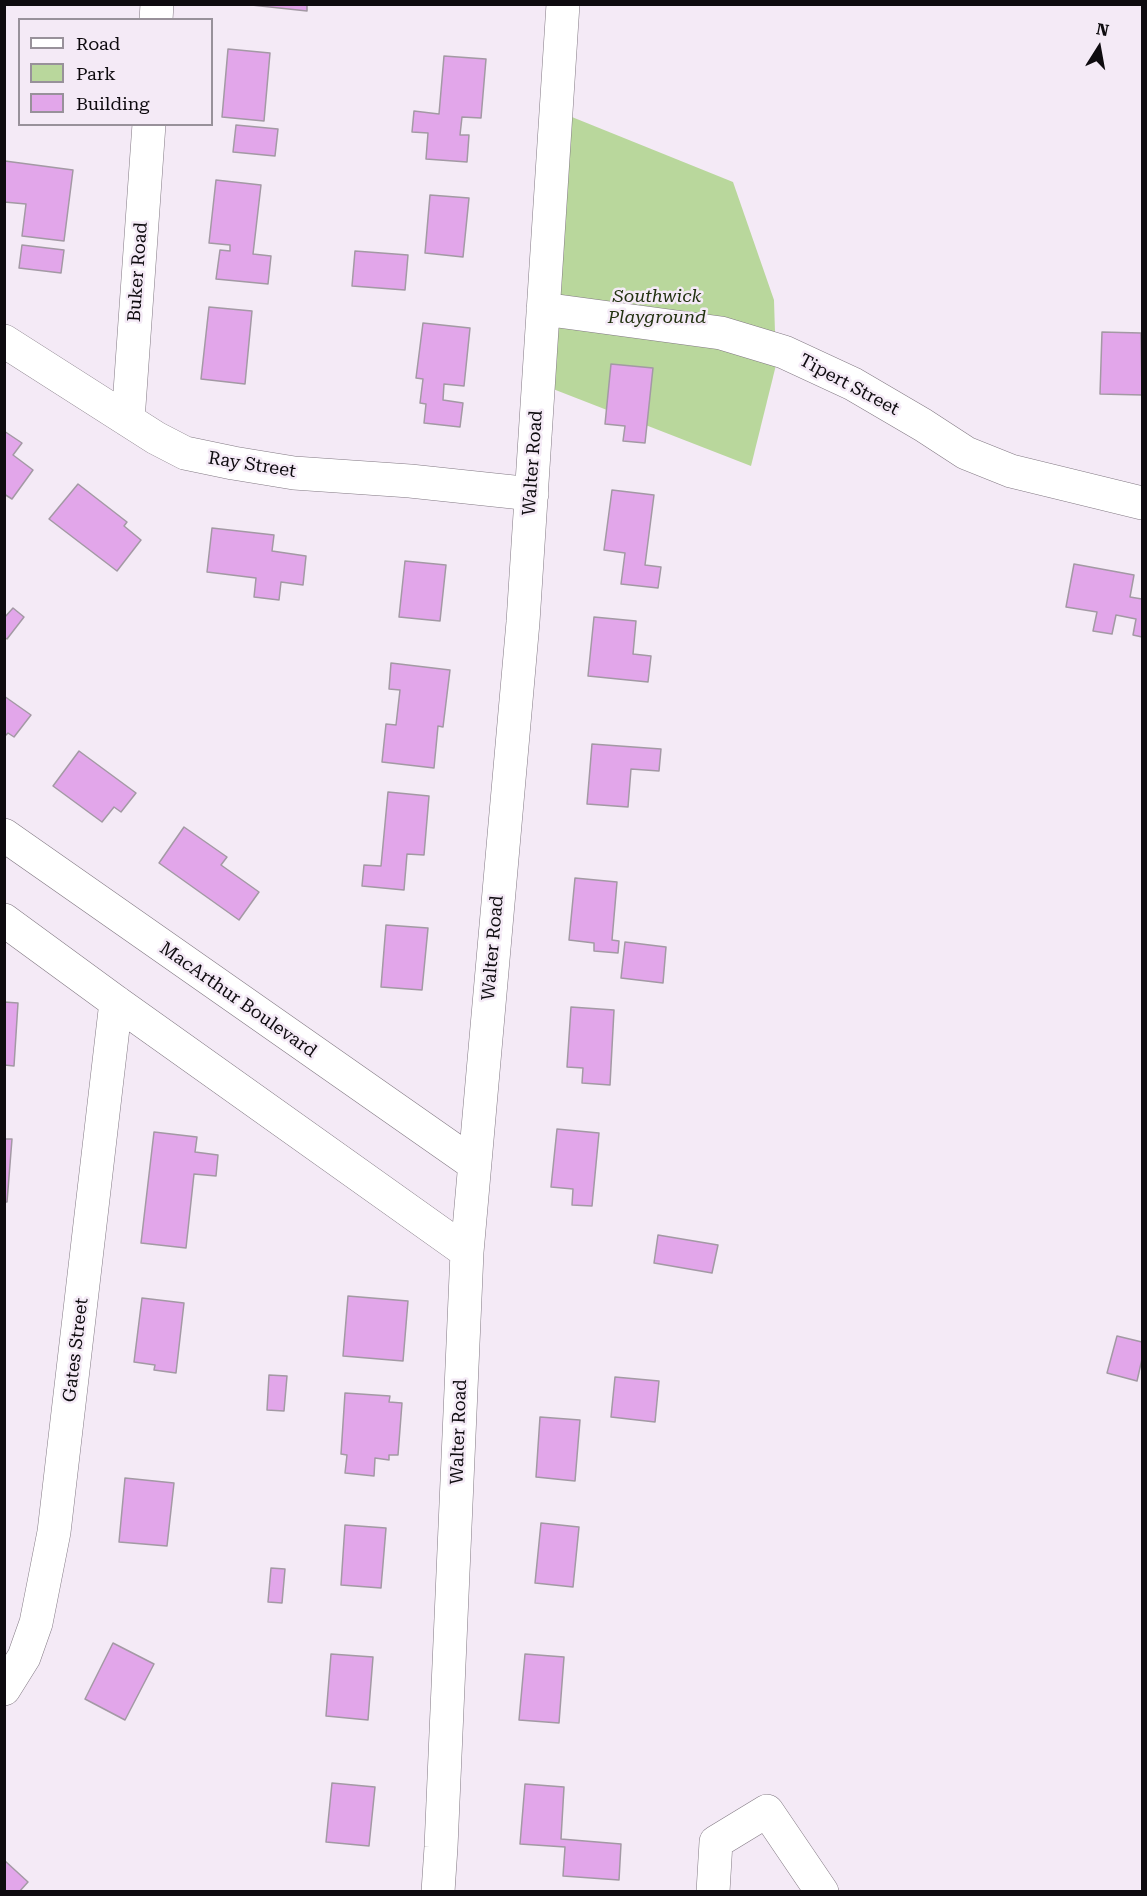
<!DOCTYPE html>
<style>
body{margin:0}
#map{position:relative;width:1147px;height:1896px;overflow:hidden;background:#f4eaf6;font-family:"Roboto Serif",serif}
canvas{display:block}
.frame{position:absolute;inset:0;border:6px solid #0e0b0f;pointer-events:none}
.legend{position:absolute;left:18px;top:18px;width:195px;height:108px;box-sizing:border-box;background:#f4eaf6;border:2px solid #98919a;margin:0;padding:8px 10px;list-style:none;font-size:18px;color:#0e0b0f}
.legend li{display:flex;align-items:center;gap:12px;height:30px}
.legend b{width:30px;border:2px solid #98919a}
.north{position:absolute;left:1069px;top:18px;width:60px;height:60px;-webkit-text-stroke:4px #f4eaf6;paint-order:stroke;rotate:11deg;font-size:16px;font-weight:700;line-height:24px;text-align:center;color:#0e0b0f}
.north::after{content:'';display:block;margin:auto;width:21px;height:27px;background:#0e0b0f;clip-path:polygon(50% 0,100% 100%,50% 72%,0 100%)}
</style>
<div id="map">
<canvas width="1147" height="1896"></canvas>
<div class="frame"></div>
<ul class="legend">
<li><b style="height:8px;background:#fff"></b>Road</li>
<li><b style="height:16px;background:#b9d79c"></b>Park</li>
<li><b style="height:16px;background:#e2a6ea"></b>Building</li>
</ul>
<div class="north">N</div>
</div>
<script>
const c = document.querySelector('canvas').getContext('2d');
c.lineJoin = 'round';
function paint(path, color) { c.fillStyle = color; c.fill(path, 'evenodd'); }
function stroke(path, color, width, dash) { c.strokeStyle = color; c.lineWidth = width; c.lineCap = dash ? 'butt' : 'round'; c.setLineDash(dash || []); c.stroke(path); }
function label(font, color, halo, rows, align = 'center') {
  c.font = font + ' "Roboto Serif",serif'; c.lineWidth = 5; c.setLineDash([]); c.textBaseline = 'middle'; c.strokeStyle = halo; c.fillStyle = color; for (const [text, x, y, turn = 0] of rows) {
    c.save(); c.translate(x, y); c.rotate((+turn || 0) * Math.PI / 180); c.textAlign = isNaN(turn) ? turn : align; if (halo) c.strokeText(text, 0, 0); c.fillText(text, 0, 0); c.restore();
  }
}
const green = new Path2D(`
 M562 113 733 182 774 300 776 365 751 466 535 382Z`);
const building = new Path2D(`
 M242 4H307V11Z
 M228 49 270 53 264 121 222 117Z
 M444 56 486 59 481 118 462 117 460 135H469L467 162 426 159 428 133 412 132 414 111 439 114Z
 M236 125 278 129 275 156 233 152Z
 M5 161 73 170 64 241 22 236 26 204 4 202Z
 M216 180 261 185 253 254 271 256 268 284 216 279 220 250 230 251V245L209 243Z
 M430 195 469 198 463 257 425 253Z
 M22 245 64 250 61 273 19 268Z
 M355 251 408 255 405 290 352 286Z
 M209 307 252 311 245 384 201 379Z
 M423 323 470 328 464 386 444 384 443 400 463 403 460 427 424 423 426 404 420 403 423 379 416 378Z
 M1102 332 1141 333 1142 395 1100 394Z
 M611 364 653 368 645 443 623 441 625 426 605 424Z
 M4 431 22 443 13 455 33 470 12 499 4 494Z
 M78 484 127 522 124 526 141 540 117 571 49 519Z
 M612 490 654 495 645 565 661 567 658 588 621 584 625 553 604 550Z
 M212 528 274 535 272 551 306 556 303 585 281 582 279 600 254 597 256 578 207 572Z
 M405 561 446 565 440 621 399 617Z
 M1074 564 1134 575 1130 597 1142 599V637L1133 635 1136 619 1116 615 1112 634 1093 631 1097 612 1066 607Z
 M13 608 24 617 7 639 4 637V618Z
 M594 617 636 621 633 654 651 656 648 682 588 676Z
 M391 663 450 670 443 727 438 726 434 768 382 762 386 724 396 725 400 690 389 689Z
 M4 696 31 715 14 737 8 733 4 737Z
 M592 744 661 749 659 771 631 769 628 807 587 804Z
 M79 751 136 793 121 812 114 807 102 822 53 786Z
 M388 792 429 796 424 855 407 854 404 890 362 886 364 865 381 866Z
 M184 827 227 857 221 865 259 892 239 920 159 863Z
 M575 878 617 882 612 940 619 941 618 953 594 951V943L569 940Z
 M386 925 428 928 422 990 381 987Z
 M625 942 666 947 663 983 621 978Z
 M4 1002 18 1003 14 1066 4 1065Z
 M571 1007 614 1010 610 1085 582 1083 583 1068 567 1067Z
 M557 1129 599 1133 592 1206 572 1205 573 1189 551 1187Z
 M154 1132 197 1137 195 1152 218 1155 216 1176 194 1174 186 1248 141 1243Z
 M4 1139H12L7 1202H4Z
 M658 1235 718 1245 712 1273 654 1263Z
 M348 1296 408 1301 403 1361 343 1356Z
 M142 1298 184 1303 176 1373 154 1370 155 1365 134 1362Z
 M1117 1336 1142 1342V1359L1137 1381 1107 1373Z
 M269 1375 287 1376 284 1411 267 1410Z
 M615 1377 659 1381 655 1422 611 1417Z
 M345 1393 390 1396 389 1402 402 1403 398 1455H389V1460L375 1458 374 1476 345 1473 347 1455 341 1454Z
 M540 1417 580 1420 575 1481 536 1477Z
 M125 1478 174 1483 167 1546 119 1542Z
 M541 1523 579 1527 573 1587 535 1583Z
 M345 1525 386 1528 381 1588 341 1585Z
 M271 1568 285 1569 282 1603 268 1602Z
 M113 1643 154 1664 125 1720 85 1699Z
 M331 1654 373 1657 368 1720 326 1716Z
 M525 1654 564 1657 559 1723 519 1720Z
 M332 1783 375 1787 369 1846 326 1842Z
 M525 1784 564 1787 561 1839 621 1844 619 1880 563 1876 565 1847 520 1844Z
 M4 1860 28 1882 19 1892H4Z`);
const minor = new Path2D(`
 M156 20 157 4
 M543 309 721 333 784 352 853 384 923 425 966 453 1011 471 1142 503
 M4 341 156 438 185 453 233 463 294 473 410 481 532 494
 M128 420 149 124
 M4 835 474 1164
 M4 920 116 1002 467 1252
 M4 1689 24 1657 36 1623 54 1532 116 1002
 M438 1892 441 1847 467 1252 523 622 563 4
 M713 1892 716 1842 767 1811 822 1892`);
const streetNames = [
 ["Buker Road",138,272,-86],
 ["Tipert Street",849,385,28],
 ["Walter Road",533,463,-86],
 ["Ray Street",252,465,9],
 ["Walter Road",493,948,-85],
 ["MacArthur Boulevard",238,1000,35],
 ["Gates Street",76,1350,-83],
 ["Walter Road",459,1432,-88]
];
const parkNames = [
 ["Southwick",657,297],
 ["Playground",657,318]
];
paint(green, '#b9d79c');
paint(building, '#e2a6ea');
stroke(building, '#a399a4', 1.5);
stroke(minor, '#827983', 34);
stroke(minor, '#fff', 33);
label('18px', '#0e0b0f', '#f4eaf6', streetNames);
label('italic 18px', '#223110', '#f4eaf6', parkNames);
</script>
